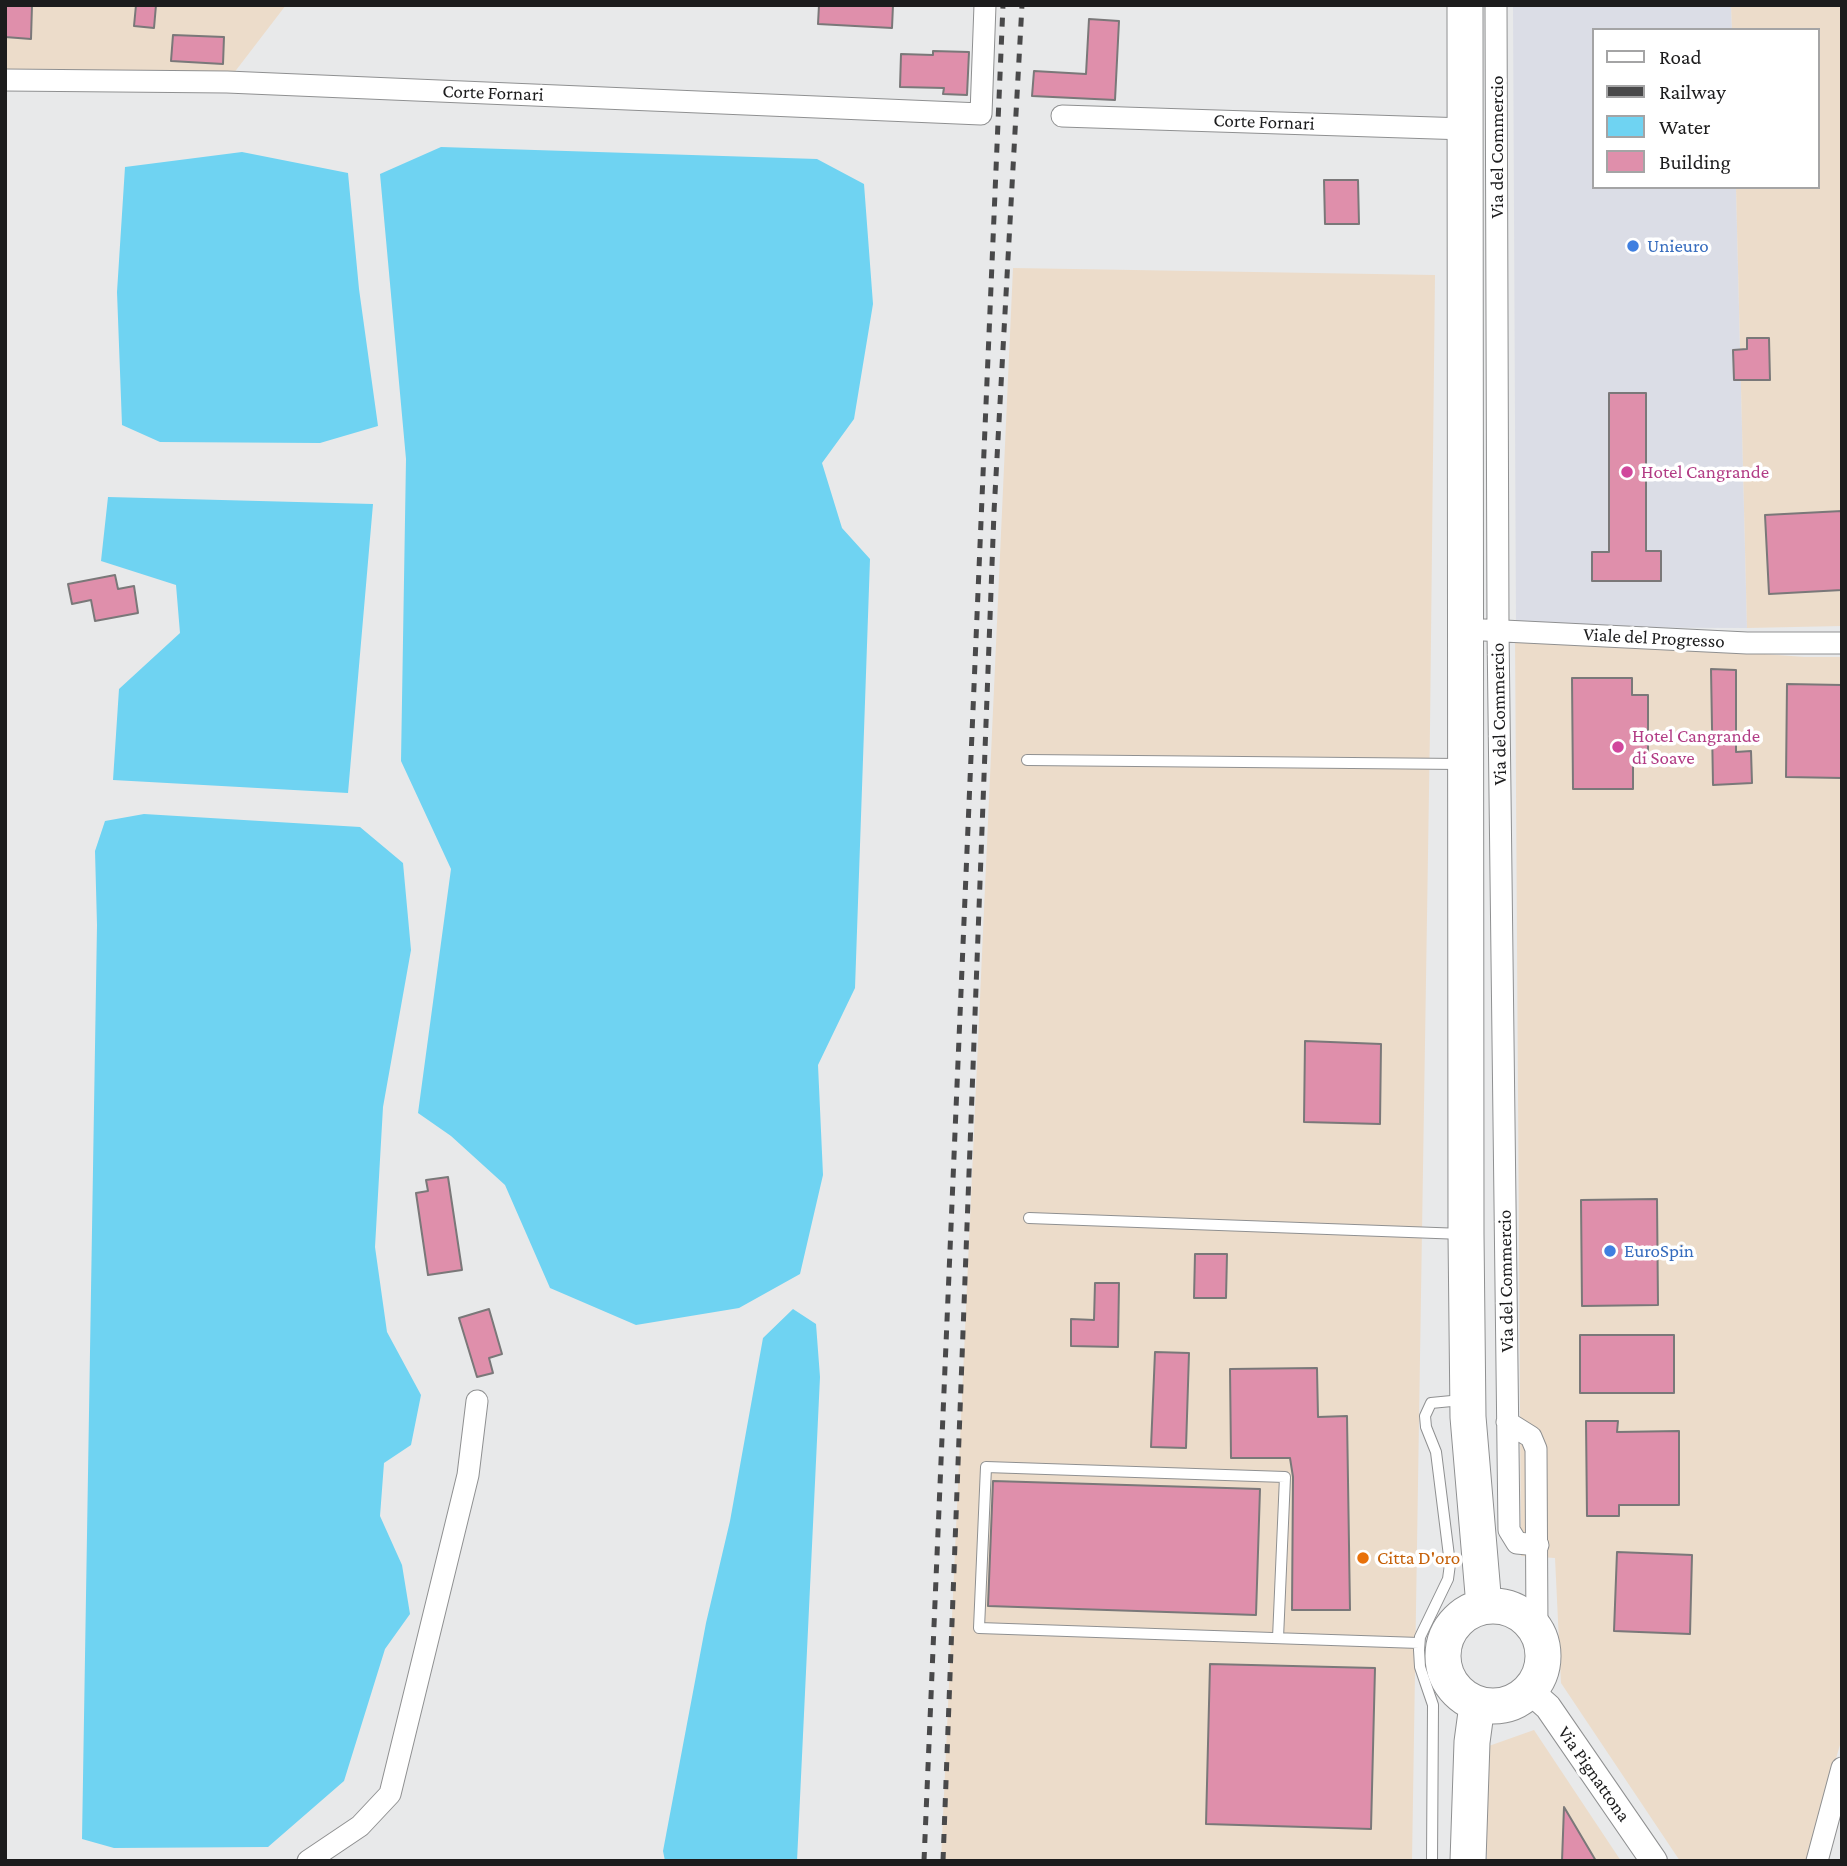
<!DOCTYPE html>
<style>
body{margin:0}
#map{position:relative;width:1847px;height:1866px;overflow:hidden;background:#e8e9ea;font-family:"Crimson Pro",serif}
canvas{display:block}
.frame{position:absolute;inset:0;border:7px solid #1c1c1d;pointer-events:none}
.legend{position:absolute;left:1592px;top:28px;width:228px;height:161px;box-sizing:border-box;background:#fff;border:2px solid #a4a4a5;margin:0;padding:9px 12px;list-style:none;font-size:21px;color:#1c1c1d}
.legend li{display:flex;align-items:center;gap:14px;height:35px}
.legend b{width:35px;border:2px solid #a4a4a5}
</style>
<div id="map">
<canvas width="1847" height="1866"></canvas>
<div class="frame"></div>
<ul class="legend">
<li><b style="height:9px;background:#fff"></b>Road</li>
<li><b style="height:9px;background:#49494a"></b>Railway</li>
<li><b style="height:19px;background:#6fd3f2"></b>Water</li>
<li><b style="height:19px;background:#df8fab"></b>Building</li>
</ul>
</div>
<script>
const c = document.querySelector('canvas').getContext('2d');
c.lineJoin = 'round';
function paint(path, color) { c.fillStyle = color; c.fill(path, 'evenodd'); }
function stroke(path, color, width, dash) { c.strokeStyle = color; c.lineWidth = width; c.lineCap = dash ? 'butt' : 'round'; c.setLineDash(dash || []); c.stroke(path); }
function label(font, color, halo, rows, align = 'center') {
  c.font = font + ' "Crimson Pro",serif'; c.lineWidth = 7; c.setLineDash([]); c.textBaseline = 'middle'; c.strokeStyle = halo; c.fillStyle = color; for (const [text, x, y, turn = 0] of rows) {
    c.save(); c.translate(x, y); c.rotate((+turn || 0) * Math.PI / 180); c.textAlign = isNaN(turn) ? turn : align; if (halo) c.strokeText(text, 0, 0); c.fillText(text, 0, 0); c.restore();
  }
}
const built = new Path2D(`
 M1513 5H1731L1732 30H1593V187H1736L1747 628 1516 627Z`);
const industrial = new Path2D(`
 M5 5H286L227 82 5 73Z
 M1731 5H1842V626L1747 628 1736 187H1817V30H1732Z
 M1013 268 1435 275 1430 728 1412 1861H941Z
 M1515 635 1804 657H1842V1738L1806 1861H1680L1561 1683 1555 1558 1521 1556Z
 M1534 1730 1621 1861H1487L1486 1747Z`);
const water = new Path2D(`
 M441 147 817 159 864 184 873 304 854 419 822 463 842 528 870 559 855 988 818 1065 823 1175 800 1274 739 1308 636 1325 550 1288 505 1185 451 1136 418 1113 451 869 401 761 406 459 380 174Z
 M242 152 348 173 359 289 378 426 320 443 160 442 122 425 117 292 125 167Z
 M108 497 373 504 348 793 113 780 119 689 180 633 176 585 101 561Z
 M144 814 360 827 403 863 411 950 383 1107 375 1247 387 1332 421 1395 411 1445 384 1463 380 1516 402 1565 410 1614 385 1649 344 1781 268 1847 114 1848 82 1839 97 925 95 851 105 821Z
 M793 1309 816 1324 820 1377 797 1861H665L663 1851 706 1623 730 1521 763 1338Z`);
const building = new Path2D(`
 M5 5H32L31 39 5 37Z
 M136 5H156L154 28 134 26Z
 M819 5H893L892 28 818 24Z
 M1089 19 1119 21 1115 100 1032 96 1034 71 1086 74Z
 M173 35 224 37 223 64 171 61Z
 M933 51 969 52 967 95 943 94 944 88 900 87 901 54 933 55Z
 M1324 180H1358L1359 224H1325Z
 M1747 338H1769L1770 380H1734L1733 350 1747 349Z
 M1609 393H1646V551H1661V581H1592V552H1609Z
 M1842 511V590L1769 594 1765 515Z
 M115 575 118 589 134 586 138 613 95 621 91 600 72 604 68 584Z
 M1711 669 1736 670V752L1751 751 1752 783 1713 785Z
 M1572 678H1632V695H1648V764H1633V789H1573Z
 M1787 684 1842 685V778L1786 777Z
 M1305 1041 1381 1044 1380 1124 1304 1122Z
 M448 1177 462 1270 428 1275 416 1193 428 1191 426 1180Z
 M1657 1199 1658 1305 1582 1306 1581 1200Z
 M1195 1254H1227L1226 1298H1194Z
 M1095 1283H1119L1118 1347 1071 1346V1319L1094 1320Z
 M489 1309 502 1354 489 1358 493 1373 477 1377 459 1318Z
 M1580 1335H1674V1393H1580Z
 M1155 1352 1189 1353 1186 1448 1151 1447Z
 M1317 1368 1318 1417 1347 1416 1350 1610H1292L1293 1477 1290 1458H1231L1230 1369Z
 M1586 1421H1618L1617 1432 1679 1431V1505H1619V1516H1587Z
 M993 1481 1260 1489 1256 1615 988 1606Z
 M1617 1552 1692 1555 1690 1634 1614 1631Z
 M1210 1664 1375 1668 1371 1829 1206 1824Z
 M1564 1807 1596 1861H1562Z`);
const service = new Path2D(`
 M1027 760 1460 764
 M1029 1218 1463 1234
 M1278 1638 1285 1477 986 1467 979 1628 1419 1643
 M1432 1861 1433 1705 1420 1667 1419 1650 1420 1637 1448 1579 1450 1564 1436 1452 1426 1427 1425 1416 1431 1403 1462 1400`);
const minor = new Path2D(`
 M1496 5 1498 630 1509 1530 1517 1543 1538 1545
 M5 80 227 82 981 114 985 5
 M1062 116 1466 129
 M1484 630 1747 643H1842
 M1507 1422 1531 1437 1536 1449 1537 1632
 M308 1861 360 1826 390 1794 468 1475 477 1401
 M1817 1861 1842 1768`);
const tertiary = new Path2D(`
 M1530 1691 1548 1707 1654 1861`);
const primary = new Path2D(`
 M1465 5 1466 1234 1468 1417 1484 1606
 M1443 1656a50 50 0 1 1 100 0a50 50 0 1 1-100 0Z
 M1468 1861 1472 1742 1477 1705`);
const rail = new Path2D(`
 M924 1861 1003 5
 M943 1861 994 512 1022 5`);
const markers = [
 [1633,246,7,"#3f7fe0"],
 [1627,472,7,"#d1479c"],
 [1618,747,7,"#d1479c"],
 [1610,1251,7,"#3f7fe0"],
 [1363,1558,7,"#e8710a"]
];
const streetNames = [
 ["Corte Fornari",493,93,2],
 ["Corte Fornari",1264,122,2],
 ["Via del Commercio",1497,147,-90],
 ["Viale del Progresso",1654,638,3],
 ["Via del Commercio",1499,714,-91],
 ["Via del Commercio",1506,1281,-91],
 ["Via Pignattona",1594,1774,55]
];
const shopNames = [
 ["Unieuro",1647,246],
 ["EuroSpin",1624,1251]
];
const hotelNames = [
 ["Hotel Cangrande",1641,472],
 ["Hotel Cangrande",1632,736],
 ["di Soave",1632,758]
];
const foodNames = [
 ["Citta D'oro",1377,1558]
];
paint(built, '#dbdde6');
paint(industrial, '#ecdcca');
paint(water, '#6fd3f2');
paint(building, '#df8fab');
stroke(building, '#7a7879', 2);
stroke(service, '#8f9091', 12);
stroke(minor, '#8f9091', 23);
stroke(tertiary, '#8f9091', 28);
stroke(primary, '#8f9091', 37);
stroke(service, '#fff', 10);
stroke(minor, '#fff', 21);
stroke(tertiary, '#fff', 26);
stroke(primary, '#fff', 35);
stroke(rail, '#49494a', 5, [9, 9]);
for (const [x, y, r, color] of markers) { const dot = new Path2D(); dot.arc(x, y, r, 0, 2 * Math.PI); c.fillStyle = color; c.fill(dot); stroke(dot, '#fff', 2.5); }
label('19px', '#1c1c1d', '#fff', streetNames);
label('19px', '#366cbe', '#fff', shopNames, 'left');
label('19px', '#b23c85', '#fff', hotelNames, 'left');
label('19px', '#c56008', '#fff', foodNames, 'left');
</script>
